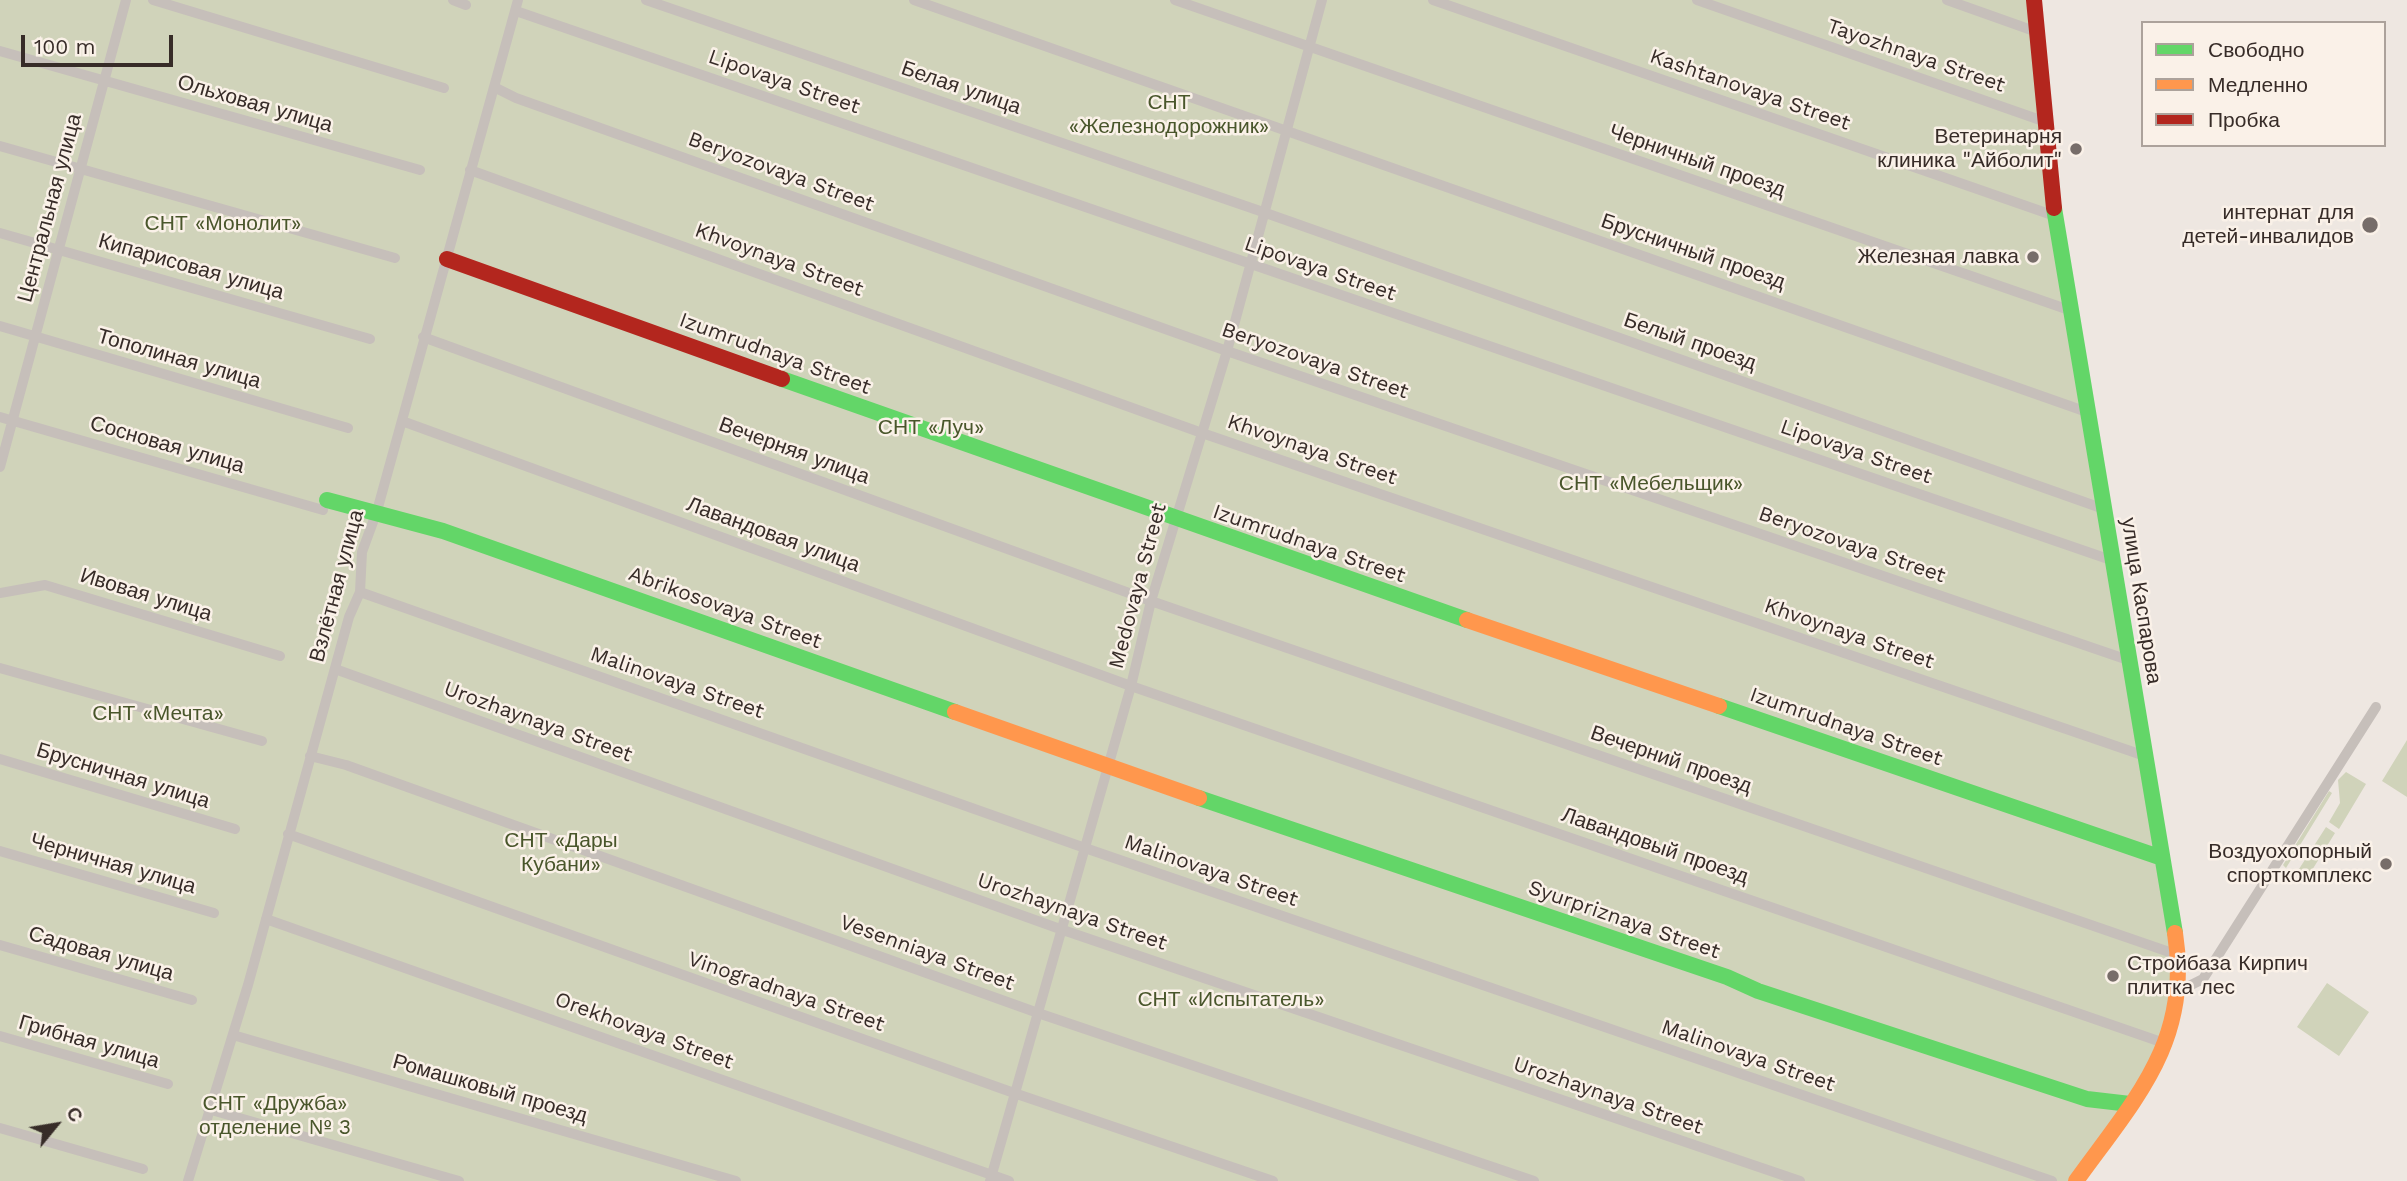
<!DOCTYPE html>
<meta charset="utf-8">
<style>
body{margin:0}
#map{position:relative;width:2407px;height:1181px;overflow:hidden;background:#eee7e1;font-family:"Work Sans",sans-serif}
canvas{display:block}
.legend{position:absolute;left:2141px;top:21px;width:245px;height:126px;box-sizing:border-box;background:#faf1e8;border:2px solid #aca29b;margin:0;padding:9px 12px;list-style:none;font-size:21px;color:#372c28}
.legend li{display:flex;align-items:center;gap:14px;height:35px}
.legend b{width:35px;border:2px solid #aca29b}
.north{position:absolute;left:21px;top:1090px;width:70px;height:70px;-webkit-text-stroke:5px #faf1e8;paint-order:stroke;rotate:60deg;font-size:19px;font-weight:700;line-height:28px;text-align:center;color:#372c28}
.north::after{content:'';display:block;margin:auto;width:24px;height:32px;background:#372c28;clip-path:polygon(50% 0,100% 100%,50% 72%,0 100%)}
.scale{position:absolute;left:21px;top:35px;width:152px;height:32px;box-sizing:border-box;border:4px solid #372c28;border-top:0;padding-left:9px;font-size:21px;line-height:24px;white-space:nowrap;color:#372c28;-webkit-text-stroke:5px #faf1e8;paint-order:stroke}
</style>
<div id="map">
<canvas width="2407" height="1181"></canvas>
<ul class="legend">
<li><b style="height:9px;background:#63d668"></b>Свободно</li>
<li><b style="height:9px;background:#ff974d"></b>Медленно</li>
<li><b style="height:9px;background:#b3261e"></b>Пробка</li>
</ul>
<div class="north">С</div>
<div class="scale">100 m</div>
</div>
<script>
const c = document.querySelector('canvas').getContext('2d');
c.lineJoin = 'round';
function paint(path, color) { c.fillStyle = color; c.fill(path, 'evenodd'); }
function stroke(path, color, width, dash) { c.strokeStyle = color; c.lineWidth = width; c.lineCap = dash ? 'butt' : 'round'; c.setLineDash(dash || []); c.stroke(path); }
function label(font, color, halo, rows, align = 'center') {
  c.font = font + ' "Work Sans",sans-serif'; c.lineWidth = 5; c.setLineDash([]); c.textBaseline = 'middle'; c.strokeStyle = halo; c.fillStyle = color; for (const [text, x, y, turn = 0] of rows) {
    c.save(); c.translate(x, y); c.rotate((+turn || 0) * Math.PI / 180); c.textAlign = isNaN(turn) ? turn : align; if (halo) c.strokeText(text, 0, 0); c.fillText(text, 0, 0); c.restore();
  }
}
const green = new Path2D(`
 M0 0H2034L2043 121 2170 901 2172 1029 2076 1181H0Z
 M2407 740V797L2382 781Z
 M2346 772 2366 784 2339 829 2329 822 2340 803 2338 780Z
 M2329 791 2332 793 2286 868 2283 865Z
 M2326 827 2335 833 2309 875 2299 869Z
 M2327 983 2369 1012 2339 1056 2297 1027Z`);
const street = new Path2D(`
 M153 0 444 88
 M453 0 466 5
 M646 0 1263 212 2104 509
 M914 0 2087 412
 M1175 0 2072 311
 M1433 0 2055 216
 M1697 0 2043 121
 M1947 0 2037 32
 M516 11 2111 560
 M0 51 420 170
 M494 87 516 98 1227 351 2128 660
 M0 146 395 258
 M470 170 1202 433 2145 756
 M0 233 370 339
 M0 326 348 428
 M423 337 1151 601 2178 955
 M0 417 323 510
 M402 421 1131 686 2167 1044
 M0 467 126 0
 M360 592 1085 848 2052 1181
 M0 593 45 585 280 656
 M0 668 262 741
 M335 669 1060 929 1800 1181
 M310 756 346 765 1038 1013 1534 1181
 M0 759 235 829
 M288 834 1014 1093 1273 1181
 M0 851 214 913
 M266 919 1009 1181
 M0 945 192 1000
 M2179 991 2203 979 2376 707
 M233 1035 736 1181
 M0 1036 168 1084
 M208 1109 459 1181
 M0 1128 143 1169
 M188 1181 248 985 349 617 360 592 362 552 377 511 518 0
 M990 1181 1131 686 1151 601 1227 351 1322 0`);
const fast = new Path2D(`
 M2054 208 2175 933
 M782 379 1467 620
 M327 500 443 531 955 712
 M1719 706 2162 858
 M1199 798 1727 977 1758 991 2087 1099 2130 1104`);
const slow = new Path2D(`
 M1467 620 1719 706
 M955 712 1199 798
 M2076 1181C2135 1099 2192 1041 2175 933`);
const jam = new Path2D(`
 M2034 0 2054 208
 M447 259 782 379`);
const markers = [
 [2076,149,7,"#776d69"],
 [2370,225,9,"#776d69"],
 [2033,257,7,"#776d69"],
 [2386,864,7,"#776d69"],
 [2113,976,7,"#776d69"]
];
const streetNames = [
 ["Tayozhnaya Street",1916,56,19],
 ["Lipovaya Street",784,82,19],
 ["Белая улица",961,88,19],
 ["Kashtanovaya Street",1750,90,19],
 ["Ольховая улица",255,104,16],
 ["Черничный проезд",1697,161,19],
 ["Beryozovaya Street",781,172,20],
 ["Центральная улица",50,208,-75],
 ["Брусничный проезд",1693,252,19],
 ["Khvoynaya Street",779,260,20],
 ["Кипарисовая улица",191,267,16],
 ["Lipovaya Street",1320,269,19],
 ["Белый проезд",1690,342,19],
 ["Izumrudnaya Street",775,354,20],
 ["Тополиная улица",179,359,16],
 ["Beryozovaya Street",1315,361,19],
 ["Сосновая улица",167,445,16],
 ["Khvoynaya Street",1312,450,19],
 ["Вечерняя улица",794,451,20],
 ["Lipovaya Street",1856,452,19],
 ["Лавандовая улица",773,535,20],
 ["Izumrudnaya Street",1309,544,19],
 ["Beryozovaya Street",1852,545,19],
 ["Взлётная улица",337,586,-75],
 ["Medovaya Street",1138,586,-75],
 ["Ивовая улица",146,595,17],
 ["улица Каспарова",2141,601,81],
 ["Abrikosovaya Street",725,608,20],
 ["Khvoynaya Street",1849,634,19],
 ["Malinovaya Street",677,683,19],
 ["Urozhaynaya Street",538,722,20],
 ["Izumrudnaya Street",1846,727,19],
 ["Вечерний проезд",1671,760,19],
 ["Брусничная улица",123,776,17],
 ["Лавандовый проезд",1655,846,19],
 ["Черничная улица",113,864,16],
 ["Malinovaya Street",1211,871,19],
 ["Urozhaynaya Street",1072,912,19],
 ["Syurpriznaya Street",1624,920,19],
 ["Vesenniaya Street",927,953,20],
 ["Садовая улица",101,954,16],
 ["Vinogradnaya Street",786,992,19],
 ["Orekhovaya Street",644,1031,20],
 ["Грибная улица",89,1042,16],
 ["Malinovaya Street",1748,1056,19],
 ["Ромашковый проезд",490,1089,16],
 ["Urozhaynaya Street",1608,1096,19]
];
const parkNames = [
 ["СНТ",1169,103],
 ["«Железнодорожник»",1169,127],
 ["СНТ «Монолит»",223,224],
 ["СНТ «Луч»",931,428],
 ["СНТ «Мебельщик»",1651,484],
 ["СНТ «Мечта»",158,714],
 ["СНТ «Дары",561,841],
 ["Кубани»",561,865],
 ["СНТ «Испытатель»",1231,1000],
 ["СНТ «Дружба»",275,1104],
 ["отделение № 3",275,1128]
];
const poiNames = [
 ["Ветеринарня",2062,137],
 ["клиника \"Айболит\"",2062,161],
 ["интернат для",2354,213],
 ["детей-инвалидов",2354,237],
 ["Железная лавка",2019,257],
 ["Воздуохопорный",2372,852],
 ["спорткомплекс",2372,876],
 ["Стройбаза Кирпич",2127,964,"left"],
 ["плитка лес",2127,988,"left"]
];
paint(green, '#d0d3ba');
stroke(street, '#c6bfba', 10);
stroke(fast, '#63d668', 16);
stroke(slow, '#ff974d', 16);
stroke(jam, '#b3261e', 16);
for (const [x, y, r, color] of markers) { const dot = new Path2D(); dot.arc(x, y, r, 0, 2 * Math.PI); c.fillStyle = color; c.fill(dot); stroke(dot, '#faf1e8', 2.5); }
label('21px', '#372c28', '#faf1e8', streetNames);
label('21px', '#49562b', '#faf1e8', parkNames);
label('21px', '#372c28', '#faf1e8', poiNames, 'right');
</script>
